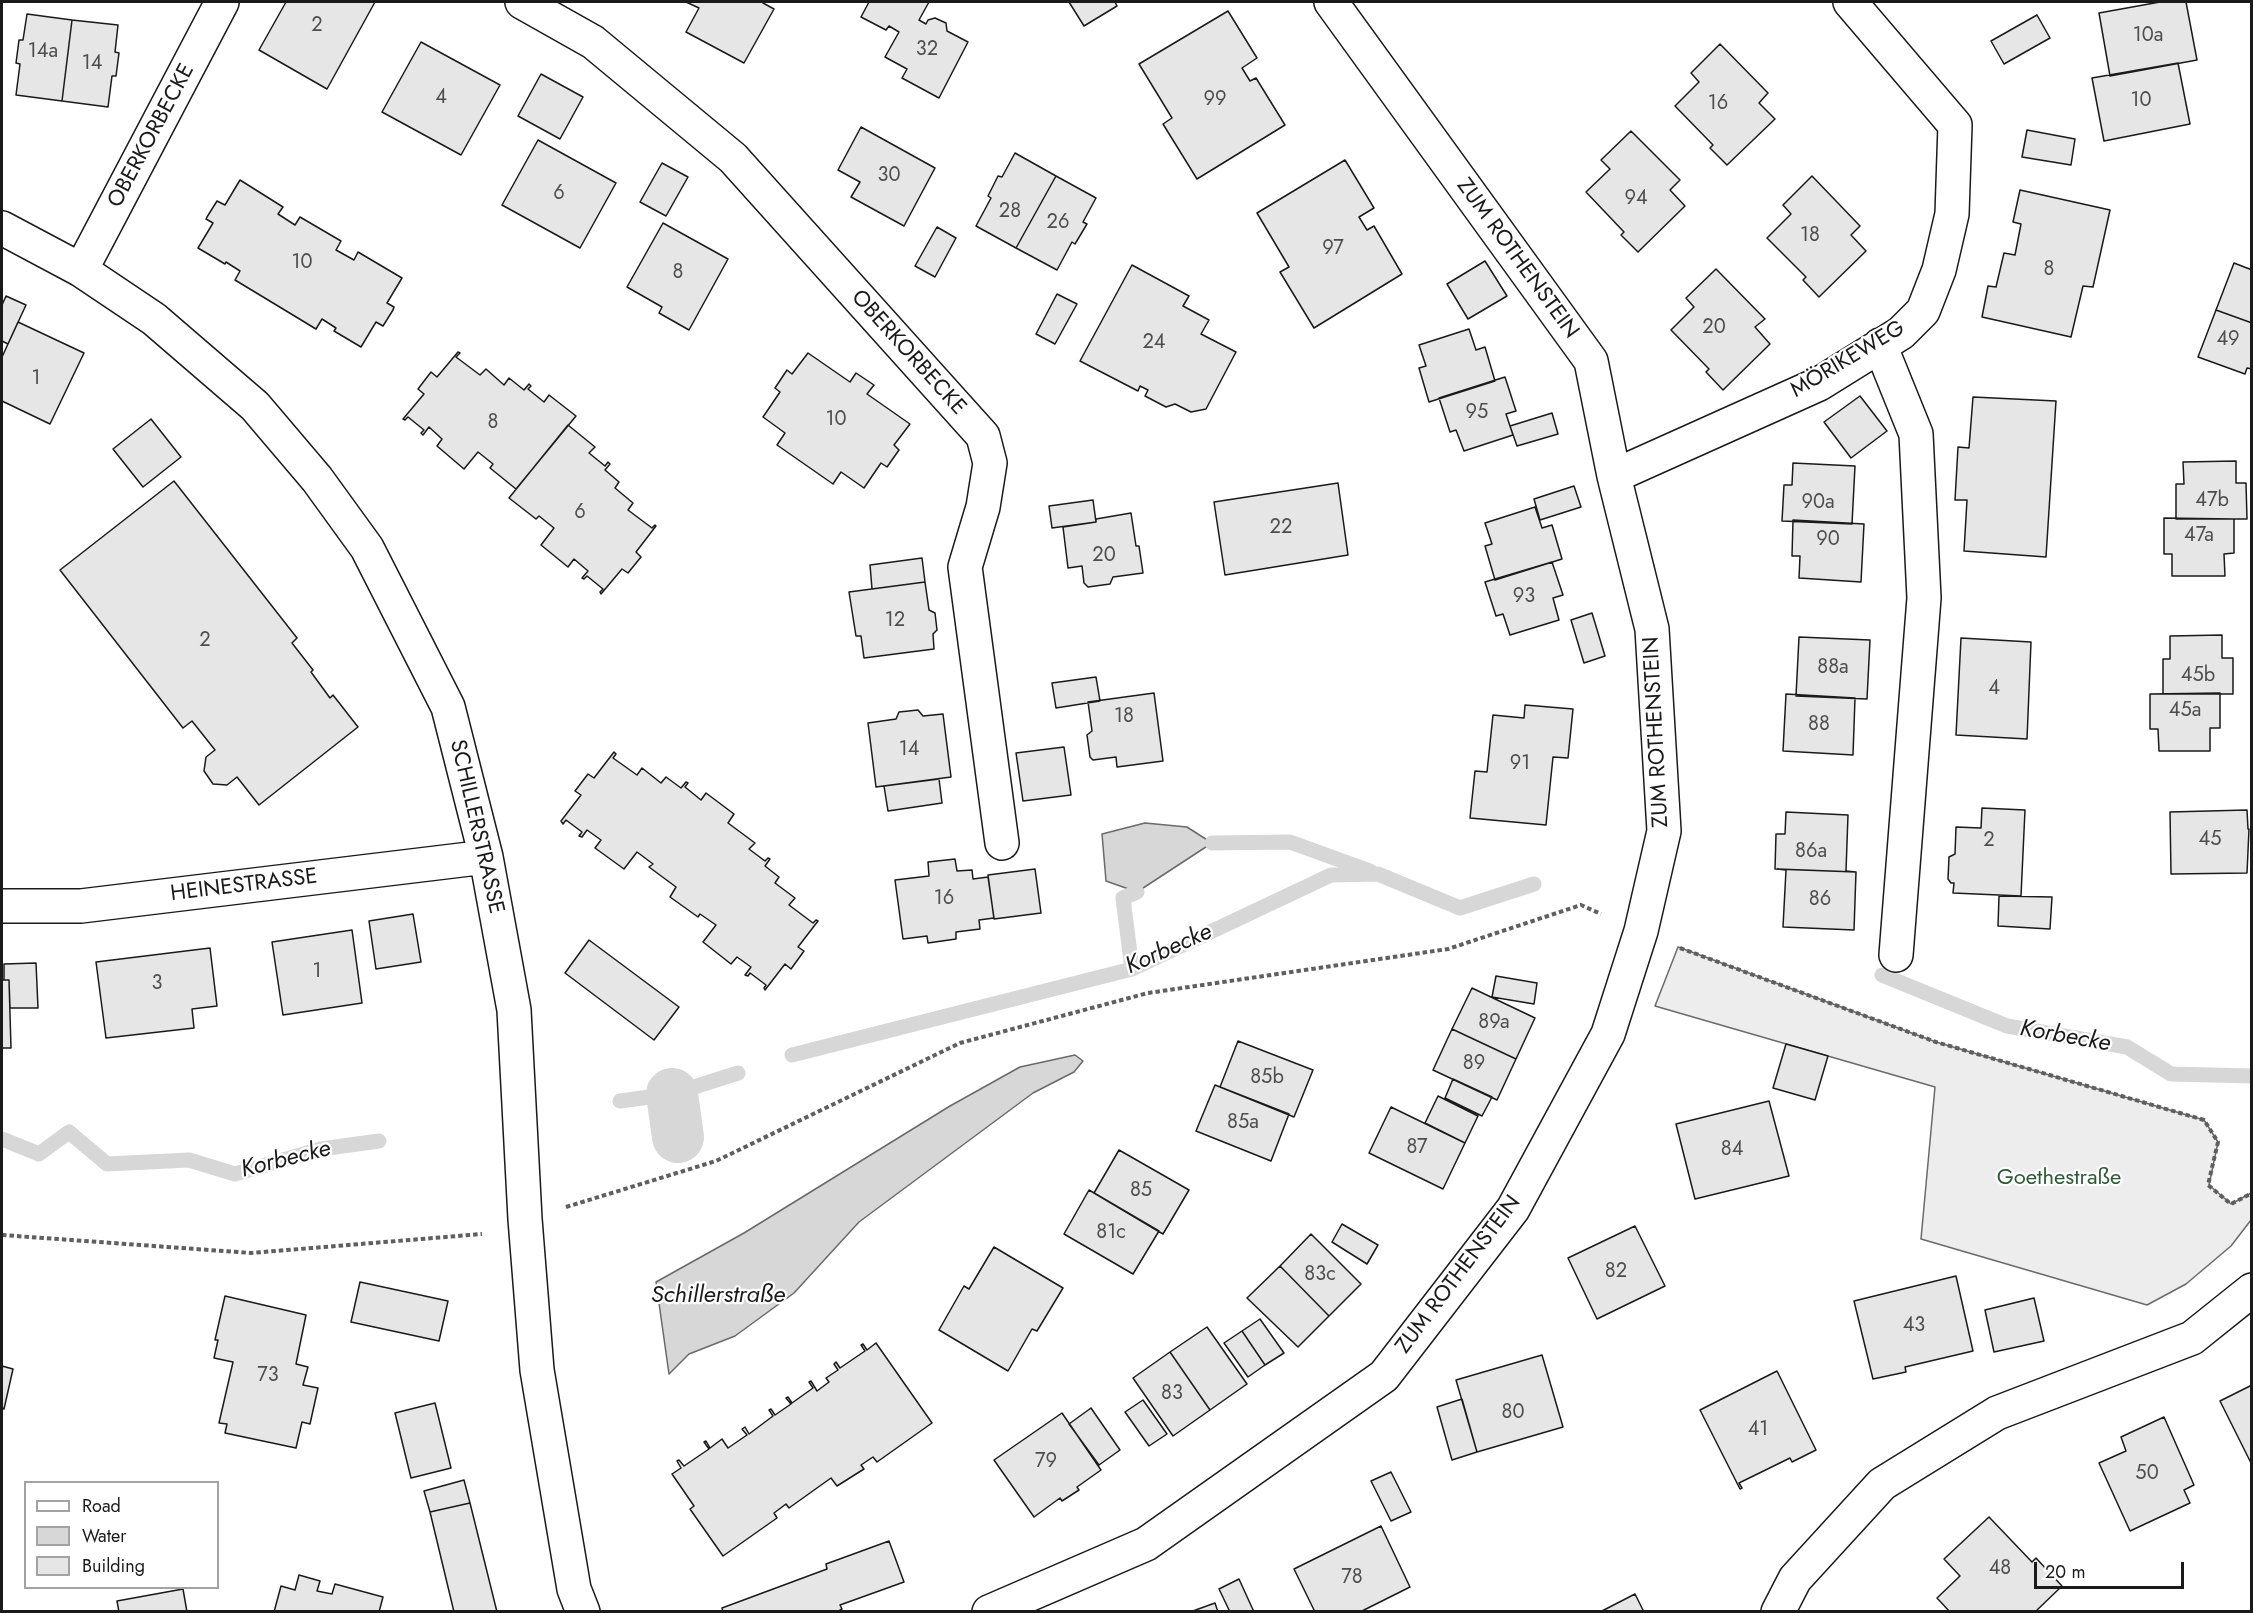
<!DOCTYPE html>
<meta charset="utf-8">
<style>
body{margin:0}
#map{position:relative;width:2253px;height:1613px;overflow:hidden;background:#fff;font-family:Jost,sans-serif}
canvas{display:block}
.frame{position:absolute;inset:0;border:3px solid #1a1a1a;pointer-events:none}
.legend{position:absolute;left:24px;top:1481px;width:195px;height:108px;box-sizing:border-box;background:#fff;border:2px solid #a3a3a3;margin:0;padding:8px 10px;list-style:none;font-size:18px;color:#1a1a1a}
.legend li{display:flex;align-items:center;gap:12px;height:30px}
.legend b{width:30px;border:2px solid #a3a3a3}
.scale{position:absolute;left:2034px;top:1562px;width:150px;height:27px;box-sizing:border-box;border:3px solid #1a1a1a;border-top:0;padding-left:8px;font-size:18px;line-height:21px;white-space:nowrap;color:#1a1a1a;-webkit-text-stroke:4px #fff;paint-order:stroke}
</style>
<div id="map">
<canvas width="2253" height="1613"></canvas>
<div class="frame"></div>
<ul class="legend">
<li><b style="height:8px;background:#fff"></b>Road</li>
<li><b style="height:16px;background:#d7d7d7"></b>Water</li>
<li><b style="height:16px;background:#e6e6e6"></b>Building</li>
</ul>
<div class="scale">20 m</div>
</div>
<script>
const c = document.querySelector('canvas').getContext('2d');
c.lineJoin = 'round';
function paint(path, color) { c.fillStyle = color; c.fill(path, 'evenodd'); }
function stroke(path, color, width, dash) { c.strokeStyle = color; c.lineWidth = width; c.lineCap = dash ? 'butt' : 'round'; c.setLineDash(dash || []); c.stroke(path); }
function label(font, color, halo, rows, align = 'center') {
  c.font = font + ' Jost,sans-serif'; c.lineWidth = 4.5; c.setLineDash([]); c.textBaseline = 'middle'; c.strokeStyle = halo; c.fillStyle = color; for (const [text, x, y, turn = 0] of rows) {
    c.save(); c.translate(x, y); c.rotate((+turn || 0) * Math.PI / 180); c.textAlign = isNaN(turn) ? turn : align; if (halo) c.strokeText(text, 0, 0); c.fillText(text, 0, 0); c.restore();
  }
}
const built = new Path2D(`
 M1678 947 1936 1042 2204 1120 2218 1142 2209 1185 2231 1204 2251 1193V1220L2231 1246 2186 1284 2147 1305 1921 1239 1935 1087 1655 1006Z`);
const water = new Path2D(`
 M1145 823 1187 827 1212 843 1137 892 1106 881 1102 834Z
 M1075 1055 1083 1061 1074 1072 1033 1093 859 1222 794 1293 735 1336 689 1354 669 1374 656 1282 744 1233 950 1106 1020 1067Z`);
const stream = new Path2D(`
 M1212 843 1290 842 1370 871
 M1132 969 1123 898 1137 892
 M1882 975 2007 1026 2127 1047 2171 1074 2252 1076
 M792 1055 1132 969 1331 875 1378 874 1460 908 1534 884
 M620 1101 672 1094 738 1073
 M2 1139 39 1154 69 1132 107 1164 189 1160 235 1174 321 1149 379 1141`);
const canal = new Path2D(`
 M672 1094 678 1137`);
const building = new Path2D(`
 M286 2H375L327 89 259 50Z
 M686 2H764L763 3 774 9 744 63 686 32 699 8Z
 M869 2H929L919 20 926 24 928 20 935 18 946 23 947 31 968 42 939 98 902 78 907 69 885 57 899 32 889 26 886 30 861 17Z
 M1069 2H1115L1117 6 1084 26Z
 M2160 2H2186L2197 60 2110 76 2099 13Z
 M1228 11 1257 58 1242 68 1250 81 1256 78 1285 125 1197 179 1163 124 1172 118 1139 64Z
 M27 14 72 20 62 101 16 95 20 64 16 63 19 40H23Z
 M2037 15 2050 38 2004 64 1991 41Z
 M72 20 118 25 115 52 119 53 116 76H112L108 107 62 101Z
 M421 42 500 85 461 155 382 112Z
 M1720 44 1768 93 1759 103 1775 119 1727 165 1710 148 1713 145 1675 106 1699 82 1691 73Z
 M2178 63 2190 124 2104 141 2092 78Z
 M541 74 583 97 560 139 518 116Z
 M861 127 935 168 904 226 851 197 860 182 838 170Z
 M2027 130 2075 139 2071 165 2022 157Z
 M1631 131 1680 180 1670 190 1685 206 1638 252 1621 235 1624 232 1586 192 1610 169 1601 160Z
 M538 140 616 183 580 248 502 205Z
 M1015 153 1056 176 1016 248 976 226 991 198 988 196 998 176 1002 177Z
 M1345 160 1374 208 1359 217 1367 230 1374 226 1402 274 1314 328 1280 272 1289 267 1257 213Z
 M662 163 688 177 666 216 640 202Z
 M1056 176 1096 198 1083 222 1087 224 1075 244 1072 242 1057 270 1016 248Z
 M1812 176 1860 226 1851 235 1866 251 1819 297 1803 280 1806 277 1767 238 1791 214 1783 205Z
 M240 180 283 207 278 214 295 225 300 217 341 241 336 250 354 260 358 252 402 278 387 303 394 307 393 310 383 326 376 322 361 347 334 331 336 328 322 319 316 329 235 280 240 271 226 262 225 264 198 248 213 223 206 219 207 217 217 201 225 205Z
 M2020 190 2110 210 2093 287 2083 286 2071 337 1982 317 1988 286 1996 287 2004 253 2015 255 2021 224 2013 222Z
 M663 223 728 259 689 330 659 313 662 307 627 287Z
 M937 227 956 238 935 277 915 266Z
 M1485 261 1507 296 1468 319 1447 284Z
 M2234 263 2252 270V323L2216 310Z
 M1132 265 1189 296 1183 306 1209 320 1201 334 1236 352 1206 409 1191 412 1175 404 1166 407 1145 396 1148 390 1140 386 1138 391 1080 361Z
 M1716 269 1765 319 1755 327 1770 344 1723 390 1706 372 1709 369 1671 330 1694 307 1686 298Z
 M1057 294 1077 304 1055 344 1036 334Z
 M6 296 26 305 8 344 2 341V305Z
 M2216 310 2252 323V369L2247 368 2245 374 2198 357Z
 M18 322 84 353 50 424 2 401V357Z
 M1469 329 1476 350 1485 347 1495 381 1429 402 1419 368 1426 366 1419 345Z
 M458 352 460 353 456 357 480 375 486 369 504 385 509 378 524 390 529 384 531 386 528 389 544 402 549 395 576 416 516 489 490 468 493 464 478 452 464 469 437 446 442 439 429 427 423 435 421 433 424 430 408 417 405 420 403 419 424 394 418 389 431 372 437 377Z
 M808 353 850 382 856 373 874 385 867 394 910 424 894 445 899 450 887 467 881 463 864 488 841 472 833 484 777 445 785 433 763 417 780 392 775 388 787 370 792 374Z
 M1505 377 1516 411 1506 414 1513 435 1464 451 1456 430 1450 432 1439 398Z
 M1860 396 1887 431 1851 458 1824 422Z
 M1973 397 2056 401 2046 557 1964 551 1967 500H1955L1958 447 1969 448Z
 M1552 413 1558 434 1517 446 1510 426Z
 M151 419 181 457 143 487 113 449Z
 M568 425 595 447 589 453 605 466 608 462 610 464 605 470 619 482 615 488 633 503 628 510 652 528 655 525 656 526 636 552 641 557 628 573 622 569 601 594 600 592 603 589 587 576 584 579 582 578 588 571 574 559 568 567 541 545 554 528 539 516 536 519 509 498Z
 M2236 461V483H2246L2247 519H2176V484H2184L2183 462Z
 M1793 463 1855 466 1852 524 1782 521 1784 485H1792Z
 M174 481 297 638 292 643 313 670 311 672 330 698 333 695 358 727 259 805 237 777 227 785 213 784 204 771 206 757 215 750 192 721 183 728 60 570Z
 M1338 483 1348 555 1225 575 1214 502Z
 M1574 486 1581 507 1540 520 1534 499Z
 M1093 500 1096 522 1052 528 1049 506Z
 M1535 507 1542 528 1552 525 1562 559 1495 580 1485 546 1492 544 1485 523Z
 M1131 513 1136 546H1139L1143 573 1113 577 1110 584 1088 587 1084 583 1082 566 1068 568 1063 527 1096 522V519Z
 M2164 518 2234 519V553L2224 554 2225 576H2172V554H2164Z
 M1793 520 1864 524 1861 582 1799 578 1800 556H1792Z
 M922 558 925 582 872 589 870 565Z
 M1552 562 1563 595 1553 598 1559 620 1510 635 1503 614 1496 616 1485 582Z
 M925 582 929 610 935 613 937 630 933 634 934 649 864 658 861 636H856L849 592Z
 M1592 613 1605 656 1584 663 1571 620Z
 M2222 635V658H2233V694H2163V659H2170V636Z
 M1799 637 1870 640 1867 699 1796 696Z
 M1961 638 2031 642 2027 739 1956 735Z
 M1096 677 1100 701 1056 708 1052 683Z
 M1154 693 1163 761 1117 767 1116 757 1093 760 1090 757 1087 735 1092 731 1088 702Z
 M2220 693V728H2210V751H2159L2158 729H2150V694Z
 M1786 694 1855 698 1853 755 1783 751Z
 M1525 705 1573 709 1568 758 1553 757 1546 825 1470 818 1475 771 1487 772 1493 715 1524 718Z
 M918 710 923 716 943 714 951 777 876 787 868 723 896 719 899 712Z
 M1064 747 1071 795 1023 801 1016 753Z
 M614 752 616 754 613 758 637 775 642 768 661 783 666 777 681 788 686 782 688 783 685 787 701 800 706 793 734 814 728 823 755 843 749 849 765 861 768 858 770 859 765 866 779 877 775 883 795 898 789 905 813 923 816 920 818 921 798 947 804 951 791 969 785 964 765 990 764 988 766 985 750 973 748 976 745 975 751 967 737 957 731 964 703 942 716 925 700 914 698 917 670 897 676 887 649 867 653 864 637 852 624 869 595 848 601 840 587 830 582 837 579 836 582 832 566 820 563 824 561 821 581 795 575 791 588 774 594 778Z
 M939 779 942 803 888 811 884 786Z
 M1982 808 2025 810 2021 896 1953 893 1954 883H1951L1948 879 1949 857 1955 854 1956 827 1981 828Z
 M2247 810 2248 829H2249L2247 873 2171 874 2170 812Z
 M1786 812 1848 815 1846 871 1856 872 1775 869 1776 834H1785Z
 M955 859 957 871 972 870 973 879 988 877 994 918 979 920 980 929 956 932V939L928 943 927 936 903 939 895 880 929 876 928 862Z
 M1035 869 1041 913 994 919 988 875Z
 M1777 869 1856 872 1854 930 1783 927 1786 870Z
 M1999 896 2052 897 2050 929 1998 926Z
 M413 914 421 962 376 969 369 921Z
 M352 930 362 1003 283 1015 272 942Z
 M589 940 679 1007 654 1040 565 973Z
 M210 948 217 1006 192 1009 194 1028 106 1038 96 962Z
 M36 963 38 1008H10L9 980H4V964Z
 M1496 976 1537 983 1534 1004 1492 997Z
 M2 980H9L11 1048H2Z
 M1472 988 1535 1018 1516 1059 1452 1029Z
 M1452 1029 1516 1059 1497 1100 1433 1070Z
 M1238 1041 1313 1070 1294 1117 1220 1087Z
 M1786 1044 1828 1056 1815 1100 1773 1088Z
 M1453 1079 1492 1097 1482 1116 1445 1098Z
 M1215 1085 1289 1114 1271 1161 1196 1131Z
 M1438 1096 1478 1116 1465 1143 1425 1123Z
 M1769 1101 1789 1176 1695 1199 1676 1124Z
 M1391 1107 1465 1143 1443 1189 1369 1153Z
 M1119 1150 1189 1190 1163 1234 1094 1193Z
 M1089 1190 1159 1231 1133 1274 1064 1234Z
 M1342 1224 1378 1245 1367 1264 1332 1242Z
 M1635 1226 1665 1286 1597 1319 1568 1258Z
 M1311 1234 1361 1284 1329 1316 1280 1266Z
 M994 1247 1063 1288 1037 1331 1032 1329 1008 1371 939 1330 964 1286 969 1289Z
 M1280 1266 1329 1316 1298 1347 1247 1298Z
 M1956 1276 1973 1351 1905 1367 1906 1372 1873 1379 1854 1301Z
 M360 1282 448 1301 439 1341 351 1322Z
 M225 1296 306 1315 296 1364 308 1367 303 1385 318 1388 310 1424 302 1422 296 1448 225 1433 227 1424 219 1423 233 1362 214 1358 218 1340H215Z
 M2034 1298 2044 1341 1994 1352 1985 1310Z
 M1260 1319 1284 1353 1265 1365 1242 1331Z
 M1207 1327 1247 1384 1210 1410 1170 1352Z
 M1242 1331 1265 1365 1248 1377 1224 1343Z
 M876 1343 932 1423 877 1462 873 1457 861 1465 864 1469 837 1486 831 1478 789 1508 786 1504 774 1513 777 1518 723 1556 690 1509 694 1506 672 1474 681 1468 677 1461 679 1460 684 1466 709 1449 704 1442 706 1441 710 1448 722 1439 728 1448 747 1435 742 1429 745 1427 749 1434 773 1416 769 1410 771 1409 775 1415 791 1404 786 1398 788 1397 792 1403 813 1388 809 1382 811 1381 817 1391 829 1382 826 1378 838 1370 834 1364 836 1362 840 1368 865 1351 861 1345 863 1344 867 1350Z
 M1170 1352 1210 1410 1173 1436 1133 1378Z
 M1542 1355 1563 1427 1477 1452 1456 1380Z
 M2 1366 13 1369 4 1409 2 1408Z
 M1777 1371 1816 1450 1792 1462 1790 1458 1739 1483 1742 1488 1740 1489 1700 1410Z
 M2252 1385V1465L2220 1401Z
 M1462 1399 1477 1452 1452 1460 1437 1407Z
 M1143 1400 1167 1434 1149 1446 1125 1412Z
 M435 1403 451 1468 411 1478 395 1413Z
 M1091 1408 1120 1450 1099 1465 1069 1424Z
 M1062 1413 1101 1470 1077 1487 1079 1490 1062 1501 1060 1498 1034 1517 994 1460Z
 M2164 1417 2194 1485 2184 1490 2190 1503 2130 1531 2099 1463 2126 1451 2121 1437Z
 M1391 1472 1411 1512 1391 1521 1371 1481Z
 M464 1480 470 1503 430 1512 424 1491Z
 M470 1503 497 1612H454L430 1512Z
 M1989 1517 2032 1562 2036 1558 2062 1586 2035 1612H1950L1937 1598 1960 1576 1944 1559Z
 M1381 1526 1410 1587 1360 1612H1315L1294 1569Z
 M889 1541 904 1582 840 1605 842 1609 837 1612H723L722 1608 827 1569 826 1564Z
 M299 1575 320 1581 317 1591 332 1594 335 1584 383 1597 379 1612H274L281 1586 295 1590Z
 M1239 1579 1254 1612H1230L1219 1589Z
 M183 1589 187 1612H119L117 1601Z
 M1635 1594 1644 1612H1600Z
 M1215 1603 1218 1612H1190Z`);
const path = new Path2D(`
 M1680 948 1936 1042 2204 1120 2218 1142 2208 1185 2231 1204 2252 1193
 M566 1207 716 1161 960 1043 1148 993 1448 949 1581 905 1601 914
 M2 1235 251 1253 482 1234`);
const minor = new Path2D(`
 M522 2 593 42 733 158 983 436 990 463 983 507 965 567 1002 843
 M2 228 81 270 154 319 255 406 317 479 367 548 448 707 486 857 514 1010 525 1219 537 1370 574 1589 583 1612
 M81 270 222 2
 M1880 345 1916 434 1924 598 1896 955
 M1614 476 1819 384 1901 333 1923 311 1939 270 1952 214 1955 125 1850 2
 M2 906H81L486 857
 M989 1612 1146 1544 1384 1376 1513 1209 1608 1034 1641 931 1664 831 1652 629 1614 476 1591 361 1331 2
 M1778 1612 1795 1579 1882 1484 1997 1413 2192 1338 2252 1290`);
const numberNames = [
 ["2",317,26],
 ["10a",2148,36],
 ["32",927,50],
 ["14a",43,52],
 ["14",92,64],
 ["4",441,98],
 ["99",1215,100],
 ["10",2141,101],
 ["16",1718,104],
 ["30",889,176],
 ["6",559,194],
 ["94",1636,199],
 ["28",1010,212],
 ["26",1058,223],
 ["18",1810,236],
 ["97",1333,249],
 ["10",302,263],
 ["8",2049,270],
 ["8",678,273],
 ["20",1714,328],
 ["49",2228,340],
 ["24",1154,343],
 ["1",36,379],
 ["95",1477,413],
 ["10",836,420],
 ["8",493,423],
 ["47b",2212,501],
 ["90a",1818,503],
 ["6",580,513],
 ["22",1281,528],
 ["47a",2199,536],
 ["90",1828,540],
 ["20",1104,556],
 ["93",1524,597],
 ["12",895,621],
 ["2",205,641],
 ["88a",1833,668],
 ["45b",2198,676],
 ["4",1994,689],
 ["45a",2185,711],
 ["18",1124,717],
 ["88",1819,725],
 ["14",909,750],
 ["91",1520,764],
 ["45",2210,840],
 ["2",1989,841],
 ["86a",1811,852],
 ["16",944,899],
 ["86",1820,900],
 ["1",317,972],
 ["3",157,984],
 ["89a",1494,1023],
 ["89",1474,1064],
 ["85b",1267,1078],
 ["85a",1243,1123],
 ["87",1417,1148],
 ["84",1732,1150],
 ["85",1141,1191],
 ["81c",1111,1233],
 ["82",1616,1272],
 ["83c",1320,1275],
 ["43",1914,1326],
 ["73",268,1376],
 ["83",1172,1394],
 ["80",1513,1413],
 ["41",1758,1430],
 ["79",1046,1462],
 ["50",2147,1474],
 ["48",2000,1569],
 ["78",1352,1578]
];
const streetNames = [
 ["OBERKORBECKE",152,136,-62],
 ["ZUM ROTHENSTEIN",1517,259,54],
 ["OBERKORBECKE",908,353,48],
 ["MÖRIKEWEG",1848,360,-31],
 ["ZUM ROTHENSTEIN",1657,732,-93],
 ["SCHILLERSTRASSE",476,827,77],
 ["HEINESTRASSE",244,886,-7],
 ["ZUM ROTHENSTEIN",1459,1275,-53]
];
const parkNames = [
 ["Goethestraße",2059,1179]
];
const waterNames = [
 ["Korbecke",1169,950,-24],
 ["Korbecke",2065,1037,10],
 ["Korbecke",286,1160,-14],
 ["Schillerstraße",718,1296]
];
paint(built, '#ededed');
stroke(built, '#6a6a6a', 1.5);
paint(water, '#d7d7d7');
stroke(water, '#6a6a6a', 1.5);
stroke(stream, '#d7d7d7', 15);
stroke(canal, '#d7d7d7', 52);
paint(building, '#e6e6e6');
stroke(building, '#1a1a1a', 1.5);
stroke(minor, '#1a1a1a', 36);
stroke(path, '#5f5f5f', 4, [4.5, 3]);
stroke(minor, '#fff', 33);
label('20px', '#4d4d4d', null, numberNames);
label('22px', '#1a1a1a', '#fff', streetNames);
label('22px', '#2b5a34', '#fff', parkNames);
label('italic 24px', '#1a1a1a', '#fff', waterNames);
</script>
